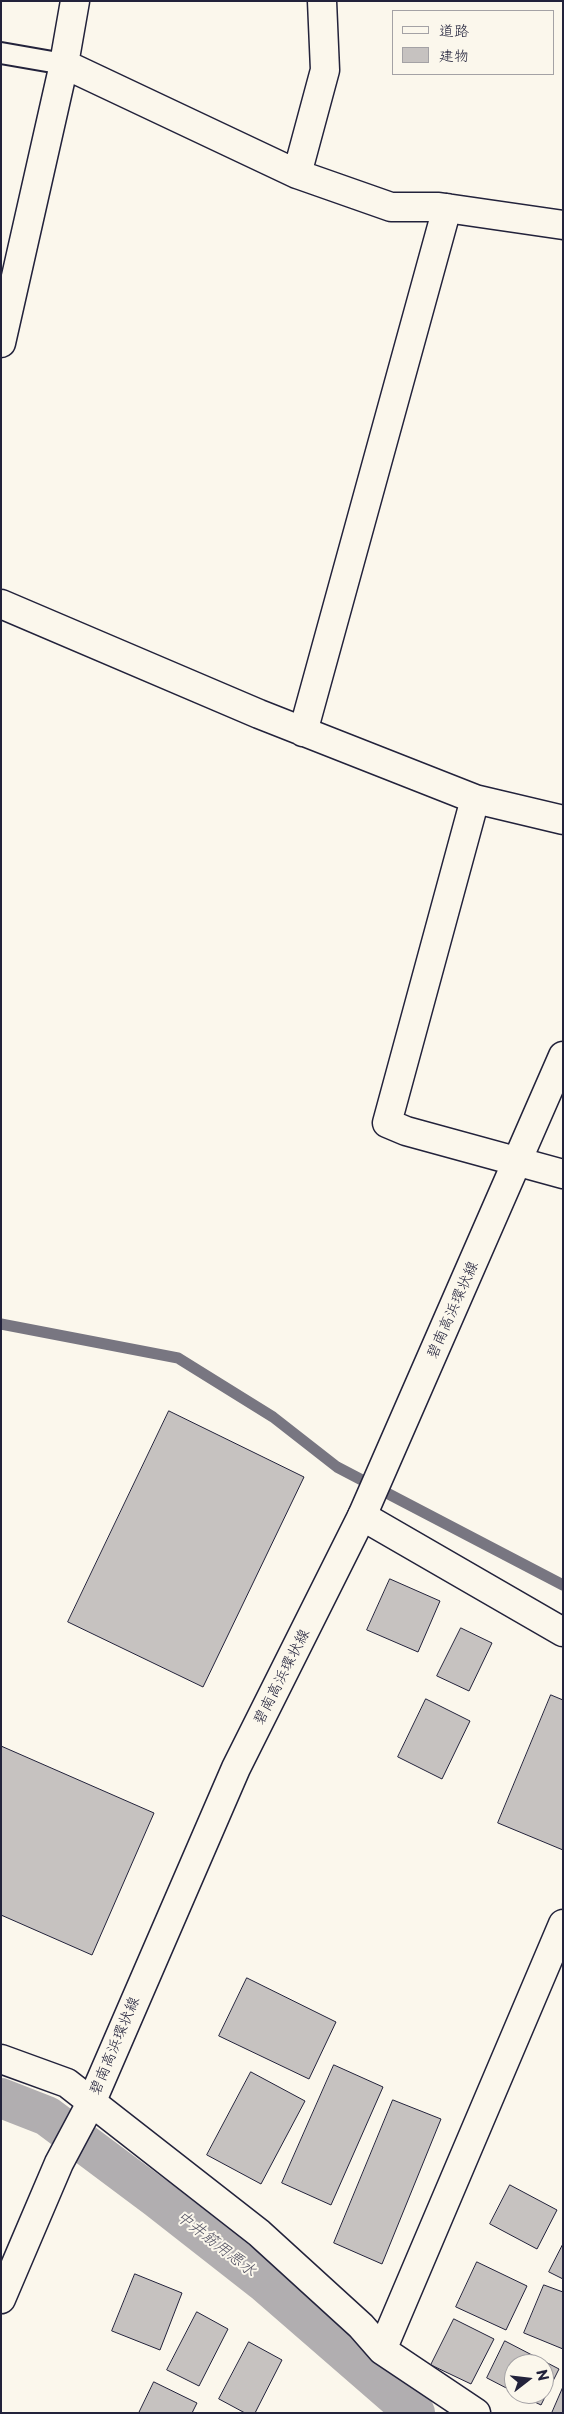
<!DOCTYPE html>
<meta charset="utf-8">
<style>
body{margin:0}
#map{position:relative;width:564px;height:2414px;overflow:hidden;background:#fbf7ec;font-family:"Playpen Sans","Klee One",sans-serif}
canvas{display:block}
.frame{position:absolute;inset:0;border:2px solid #22223b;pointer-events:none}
.legend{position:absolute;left:392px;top:10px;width:162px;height:65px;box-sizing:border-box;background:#fbf7ec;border:1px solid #a4a2a5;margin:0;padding:6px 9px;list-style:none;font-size:15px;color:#22223b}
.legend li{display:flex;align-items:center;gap:10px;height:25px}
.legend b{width:25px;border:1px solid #a4a2a5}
.north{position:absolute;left:504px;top:2354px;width:50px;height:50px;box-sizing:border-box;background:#fbf7ec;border:1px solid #a4a2a5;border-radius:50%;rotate:74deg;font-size:14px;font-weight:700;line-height:20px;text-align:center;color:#22223b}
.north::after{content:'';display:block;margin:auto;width:18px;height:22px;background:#22223b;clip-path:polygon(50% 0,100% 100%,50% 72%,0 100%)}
</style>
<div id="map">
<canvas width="564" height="2414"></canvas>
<div class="frame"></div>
<ul class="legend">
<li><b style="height:6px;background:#fbf7ec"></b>道路</li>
<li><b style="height:14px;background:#c6c2c0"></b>建物</li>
</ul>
<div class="north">N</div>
</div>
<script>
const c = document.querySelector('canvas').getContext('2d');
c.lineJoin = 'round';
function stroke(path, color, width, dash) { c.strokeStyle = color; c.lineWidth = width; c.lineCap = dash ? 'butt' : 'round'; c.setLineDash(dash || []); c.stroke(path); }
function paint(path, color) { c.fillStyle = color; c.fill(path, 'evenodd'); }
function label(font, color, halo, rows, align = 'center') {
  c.font = font + ' "Playpen Sans","Klee One",sans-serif'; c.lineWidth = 4; c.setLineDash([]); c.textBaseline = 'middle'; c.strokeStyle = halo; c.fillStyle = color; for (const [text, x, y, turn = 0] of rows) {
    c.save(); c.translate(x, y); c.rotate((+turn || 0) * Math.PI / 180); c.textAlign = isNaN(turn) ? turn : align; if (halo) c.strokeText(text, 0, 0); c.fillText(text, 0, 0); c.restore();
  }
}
const stream = new Path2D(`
 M1 1324 178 1358 273 1417 337 1467 563 1585`);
const canal = new Path2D(`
 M1 2098 47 2116 158 2199 264 2282 415 2413`);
const building = new Path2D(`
 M169 1411 304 1477 203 1687 68 1622Z
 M390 1579 440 1601 418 1652 367 1630Z
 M461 1628 492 1643 469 1691 437 1676Z
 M551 1695 563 1700V1850L498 1823Z
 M426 1699 470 1721 442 1779 398 1757Z
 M1 1746 154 1813 92 1955 1 1915Z
 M247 1978 336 2022 309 2079 219 2036Z
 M334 2065 383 2087 331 2205 282 2183Z
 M251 2072 305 2101 261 2184 207 2155Z
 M393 2100 441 2119 382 2264 334 2243Z
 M510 2185 557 2210 537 2249 490 2224Z
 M563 2244V2279L549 2272Z
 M477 2262 527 2286 506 2330 456 2307Z
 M135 2274 182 2293 160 2350 112 2331Z
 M544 2285 563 2292V2349L524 2333Z
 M197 2312 228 2329 199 2386 167 2370Z
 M454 2319 494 2339 471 2384 431 2365Z
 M505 2341 559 2369 541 2405 518 2394H544V2364H514V2392L487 2378Z
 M249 2342 282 2360 255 2413H245L219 2399Z
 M154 2382 197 2403 192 2413H139Z
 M563 2387V2413H552Z`);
const service = new Path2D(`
 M1 53 64 64`);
const minor = new Path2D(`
 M64 64 297 174 391 207H439L563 225
 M297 174 325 70 322 1
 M1 343 64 64 75 1
 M1 604 259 714 475 799 563 820
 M303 732 447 208
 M475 799 387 1123 406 1131 563 1174
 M362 1516 563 1632
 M1 2059 67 2083 259 2233 361 2326 382 2350 476 2413
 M382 2350 563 1924`);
const secondary = new Path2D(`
 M1 2299 59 2163 91 2103 236 1768 362 1516 563 1056`);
const streetNames = [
 ["碧南高浜環状線",453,1310,-66],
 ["碧南高浜環状線",282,1677,-63],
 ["碧南高浜環状線",115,2046,-67]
];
const waterNames = [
 ["中井筋用悪水",216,2244,38]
];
stroke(stream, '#787681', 11);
stroke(canal, '#b1aeb0', 40);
paint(building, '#c6c2c0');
stroke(building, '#22223b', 1);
stroke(service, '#22223b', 24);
stroke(minor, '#22223b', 31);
stroke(secondary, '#22223b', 31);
stroke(service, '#fbf7ec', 20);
stroke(minor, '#fbf7ec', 28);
stroke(secondary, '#fbf7ec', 28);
label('15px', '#22223b', '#fbf7ec', streetNames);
label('italic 16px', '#545364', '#fbf7ec', waterNames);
</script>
